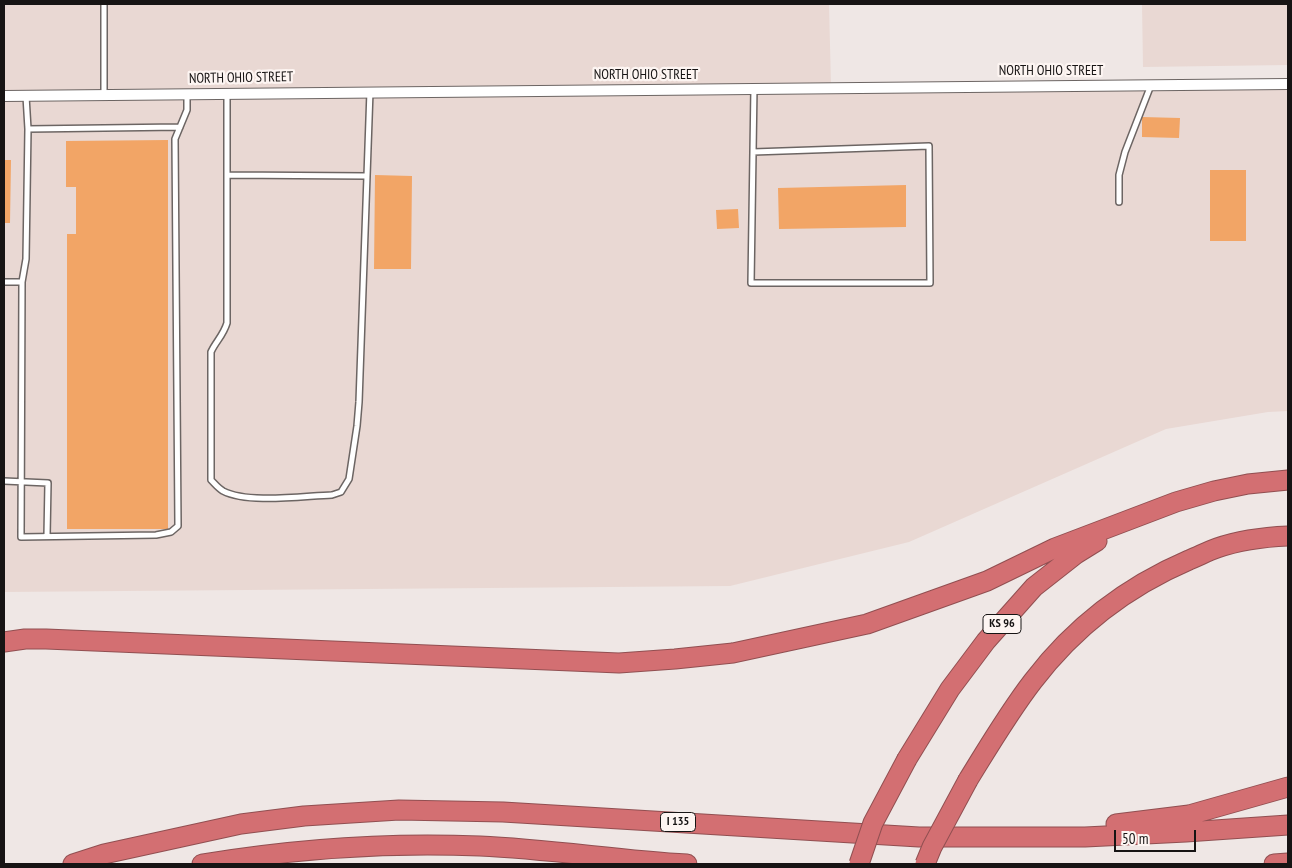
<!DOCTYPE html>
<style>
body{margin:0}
#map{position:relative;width:1292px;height:868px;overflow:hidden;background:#efe7e5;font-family:"PT Sans Narrow",sans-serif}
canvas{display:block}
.frame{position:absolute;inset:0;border:5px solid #171414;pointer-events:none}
.scale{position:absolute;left:1114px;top:830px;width:82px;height:22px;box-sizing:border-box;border:2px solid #171414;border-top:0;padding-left:6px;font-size:15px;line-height:18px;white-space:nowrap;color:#171414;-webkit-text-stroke:4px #fdf5f2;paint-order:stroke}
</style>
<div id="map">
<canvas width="1292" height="868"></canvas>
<div class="frame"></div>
<div class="scale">50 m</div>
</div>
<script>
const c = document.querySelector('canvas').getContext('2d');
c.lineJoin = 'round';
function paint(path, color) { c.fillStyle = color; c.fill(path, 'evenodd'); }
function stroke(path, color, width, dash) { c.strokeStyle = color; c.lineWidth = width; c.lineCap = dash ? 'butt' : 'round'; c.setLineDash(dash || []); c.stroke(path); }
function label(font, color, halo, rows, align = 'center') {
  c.font = font + ' "PT Sans Narrow",sans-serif'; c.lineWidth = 4.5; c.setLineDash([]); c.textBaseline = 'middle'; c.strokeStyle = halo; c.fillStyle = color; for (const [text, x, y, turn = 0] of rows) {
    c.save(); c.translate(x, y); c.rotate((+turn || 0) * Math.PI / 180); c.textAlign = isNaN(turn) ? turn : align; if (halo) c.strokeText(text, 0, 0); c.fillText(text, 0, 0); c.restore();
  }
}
const built = new Path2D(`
 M4 4H829L831 86 1288 84V411L1268 412 1166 429 909 542 730 586 4 592Z
 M1142 4H1288V65L1143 67Z`);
const building = new Path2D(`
 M1142 117 1180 118 1179 138 1142 137Z
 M168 140V529H67V234H76V187H66V141Z
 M4 160H11L10 223H4Z
 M1210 170H1246V241H1210Z
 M375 175 412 176 411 269H374Z
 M906 185V227L779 229 778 188Z
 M738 209 739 228 717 229 716 210Z`);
const service = new Path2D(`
 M227 92V323C223 336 216 341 211 352V480C215 484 218 488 223 491 248 504 303 496 332 495L341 492 349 479 357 426 359 402 370 91
 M104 94V4
 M26 96 28 129 26 259 22 282 21 537 156 535 171 532 178 526 175 139 187 110V93
 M28 129 180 127
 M753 152 929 146 930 283H751L754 87
 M227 175 367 176
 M1119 202V175L1125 152 1151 85
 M4 282H22
 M4 481 48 483 47 536`);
const minor = new Path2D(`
 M4 96C432 88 860 86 1288 84`);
const motorway = new Path2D(`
 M4 642 25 639H46L619 663 675 659 733 653 867 624 987 581 1055 548 1176 502 1214 491 1248 484 1288 480
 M907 759 950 689 986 641 1034 587 1076 554 1097 541
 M968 780C989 746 1009 712 1033 681 1075 626 1126 587 1189 560 1199 556 1208 551 1217 548 1240 540 1265 537 1288 536
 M1116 824 1189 815 1288 787
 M73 864 104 854 241 824 304 816 399 810 503 812 919 837H1085L1186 832 1288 825
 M202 864C293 849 387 842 480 846 549 849 618 860 687 864
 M1274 864 1288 863`);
const motorwayBridge = new Path2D(`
 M859 864 873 823 907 759
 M925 864 932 847 968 780`);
const shields = [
 [1002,624,38],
 [678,822,35]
];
const shieldNames = [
 ["KS 96",1002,624],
 ["I 135",678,822]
];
const streetNames = [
 ["NORTH OHIO STREET",1051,71],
 ["NORTH OHIO STREET",646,75],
 ["NORTH OHIO STREET",241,78,-1]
];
paint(built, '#e9d8d3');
paint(building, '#f2a566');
stroke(service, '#6c6563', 8);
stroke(minor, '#6c6563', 12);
stroke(motorway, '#914f51', 21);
stroke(service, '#fff', 5);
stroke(minor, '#fff', 10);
stroke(motorway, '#d36f72', 19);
stroke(motorwayBridge, '#914f51', 21, []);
stroke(motorwayBridge, '#d36f72', 19);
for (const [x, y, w] of shields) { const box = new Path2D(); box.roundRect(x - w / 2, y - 9.5, w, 19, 4); c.fillStyle = '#fdf5f2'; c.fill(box); stroke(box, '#171414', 1); }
label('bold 12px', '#171414', null, shieldNames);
label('14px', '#171414', '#fdf5f2', streetNames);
</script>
